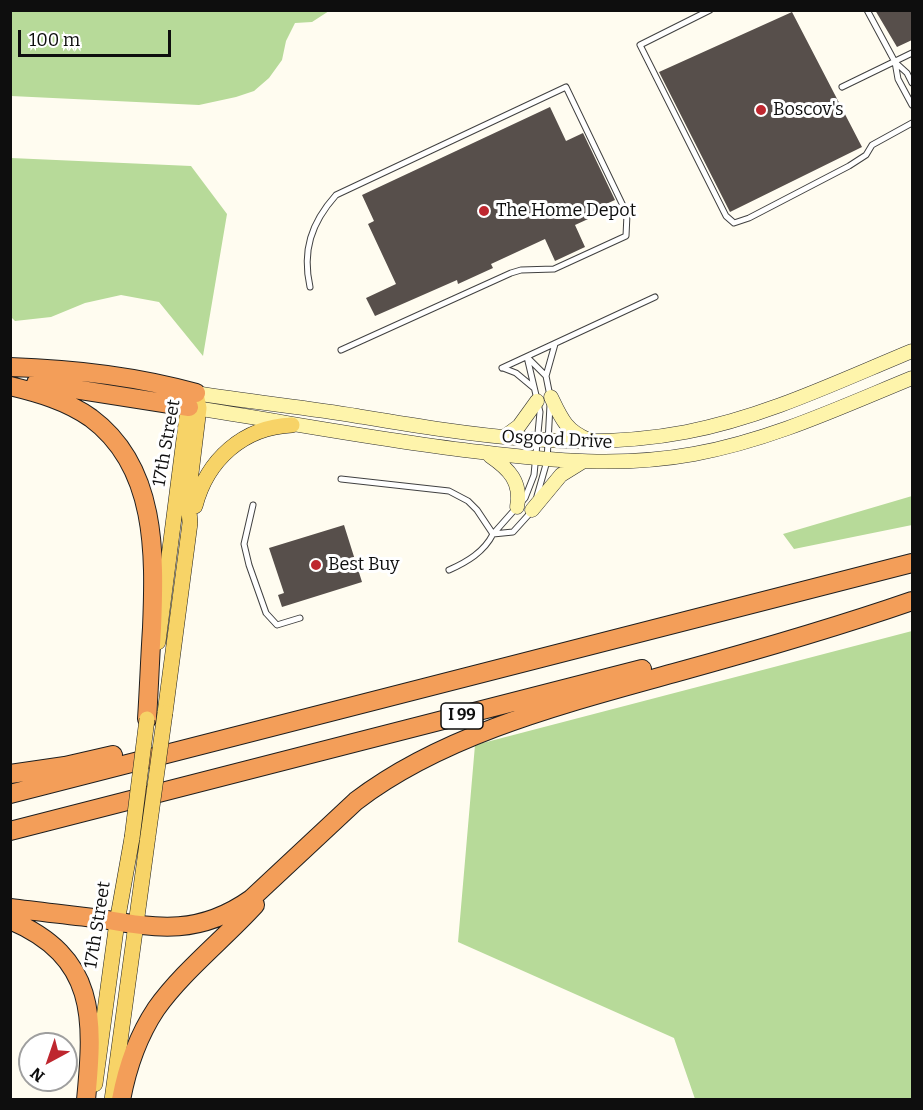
<!DOCTYPE html>
<style>
body{margin:0}
#map{position:relative;width:923px;height:1110px;overflow:hidden;background:#fffcf0;font-family:Bitter,serif}
canvas{display:block}
.frame{position:absolute;inset:0;border:12px solid #0e0e0e;pointer-events:none}
.north{position:absolute;left:18px;top:1032px;width:60px;height:60px;box-sizing:border-box;background:#fff;border:2px solid #9f9f9f;border-radius:50%;rotate:220deg;font-size:16px;font-weight:700;line-height:24px;text-align:center;color:#0e0e0e}
.north::after{content:'';display:block;margin:auto;width:21px;height:27px;background:#be272f;clip-path:polygon(50% 0,100% 100%,50% 72%,0 100%)}
.scale{position:absolute;left:18px;top:30px;width:153px;height:27px;box-sizing:border-box;border:3px solid #0e0e0e;border-top:0;padding-left:8px;font-size:18px;line-height:21px;white-space:nowrap;color:#0e0e0e;-webkit-text-stroke:4px #fff;paint-order:stroke}
</style>
<div id="map">
<canvas width="923" height="1110"></canvas>
<div class="frame"></div>
<div class="north">N</div>
<div class="scale">100 m</div>
</div>
<script>
const c = document.querySelector('canvas').getContext('2d');
c.lineJoin = 'round';
function paint(path, color) { c.fillStyle = color; c.fill(path, 'evenodd'); }
function stroke(path, color, width, dash) { c.strokeStyle = color; c.lineWidth = width; c.lineCap = dash ? 'butt' : 'round'; c.setLineDash(dash || []); c.stroke(path); }
function label(font, color, halo, rows, align = 'center') {
  c.font = font + ' Bitter,serif'; c.lineWidth = 6; c.setLineDash([]); c.textBaseline = 'middle'; c.strokeStyle = halo; c.fillStyle = color; for (const [text, x, y, turn = 0] of rows) {
    c.save(); c.translate(x, y); c.rotate((+turn || 0) * Math.PI / 180); c.textAlign = isNaN(turn) ? turn : align; if (halo) c.strokeText(text, 0, 0); c.fillText(text, 0, 0); c.restore();
  }
}
const forest = new Path2D(`
 M10 11 11 10 329 11 312 22 295 23 286 41 282 60 269 78 254 91 236 97 199 105 11 96Z
 M11 158 191 166 227 214 203 356 159 302 121 295 85 303 51 317 15 321 11 317Z
 M912 496V525L794 549 783 534Z
 M912 631V1099H695L674 1038 458 942 475 745Z`);
const building = new Path2D(`
 M875 10H912V40L897 47Z
 M792 12 862 147 730 212 659 72Z
 M550 107 566 141 583 133 615 200 597 208 599 214 575 225 585 247 555 261 545 239 491 264 493 268 458 284 457 280 375 316 366 298 396 284 368 224 374 221 362 195Z
 M344 525 362 582 282 607 278 595 284 593 269 548Z`);
const service = new Path2D(`
 M710 10 640 45 726 216 734 223 749 218 849 166 866 155 872 145 912 123
 M867 10 895 62 898 79 912 105
 M896 63 907 73 912 83
 M842 87 912 53
 M310 287C302 251 311 223 336 195L566 87 627 214 626 236 554 269 521 270 511 273 341 350
 M527 357 546 376 550 396
 M502 368 655 297
 M503 368 516 373 534 388
 M546 376 555 344
 M341 479 449 491 468 501 477 510 493 534C484 552 467 562 449 570
 M537 496 547 461 550 405
 M253 505 244 544 249 565 266 613 277 625 300 618
 M493 534 513 532 532 511
 M493 534 525 498 534 475 540 412 527 357`);
const secondary = new Path2D(`
 M196 393C249 402 304 407 357 416 466 434 577 453 686 432 765 417 839 381 912 351
 M551 397C561 418 566 431 589 440
 M189 407C287 422 383 441 481 452 552 461 623 467 694 454 771 440 841 407 912 378
 M504 437 519 426 537 401
 M490 456C509 469 522 482 517 507
 M532 510 561 475 582 462`);
const primary = new Path2D(`
 M195 506C207 460 243 427 292 425
 M158 642 187 416 193 398
 M165 713 190 523 188 498 199 408 196 394
 M95 1084 117 922 132 838
 M112 1100 148 836`);
const motorway = new Path2D(`
 M10 367C73 369 135 376 196 393
 M36 383 189 407
 M10 386C39 393 67 401 91 418 157 467 155 554 152 628 150 658 149 689 147 719
 M10 774 65 766 113 755
 M10 794 912 563
 M10 831 642 669
 M10 908C41 912 71 915 102 919 159 929 200 935 251 899L356 801C445 733 567 703 674 673 754 651 834 628 912 601
 M10 920C97 957 94 1018 86 1100
 M121 1100C127 1068 138 1036 156 1009 182 972 224 939 255 905`);
const primaryBridge = new Path2D(`
 M148 836 165 713
 M132 838 147 719`);
const markers = [
 [761,110,6,"#be272f"],
 [484,211,6,"#be272f"],
 [316,565,6,"#be272f"]
];
const shields = [
 [462,716,42]
];
const shieldNames = [
 ["I 99",462,716]
];
const poiNames = [
 ["Boscov's",773,110],
 ["The Home Depot",496,211],
 ["Best Buy",328,565]
];
const streetNames = [
 ["Osgood Drive",557,440,3],
 ["17th Street",167,443,-80],
 ["17th Street",98,925,-81]
];
paint(forest, '#b7da99');
paint(building, '#574f4b');
stroke(service, '#414141', 7);
stroke(secondary, '#303030', 15);
stroke(primary, '#1f1f1f', 16);
stroke(motorway, '#1f1f1f', 20);
stroke(service, '#fff', 5);
stroke(secondary, '#fef4ab', 14);
stroke(primary, '#f7d367', 15);
stroke(motorway, '#f39e59', 18);
stroke(primaryBridge, '#1f1f1f', 16, []);
stroke(primaryBridge, '#f7d367', 15);
for (const [x, y, r, color] of markers) { const dot = new Path2D(); dot.arc(x, y, r, 0, 2 * Math.PI); c.fillStyle = color; c.fill(dot); stroke(dot, '#fff', 2); }
for (const [x, y, w] of shields) { const box = new Path2D(); box.roundRect(x - w / 2, y - 13, w, 26, 4.5); c.fillStyle = '#fff'; c.fill(box); stroke(box, '#0e0e0e', 1.5); }
label('bold 16px', '#0e0e0e', null, shieldNames);
label('18px', '#0e0e0e', '#fff', poiNames, 'left');
label('18px', '#0e0e0e', '#fff', streetNames);
</script>
